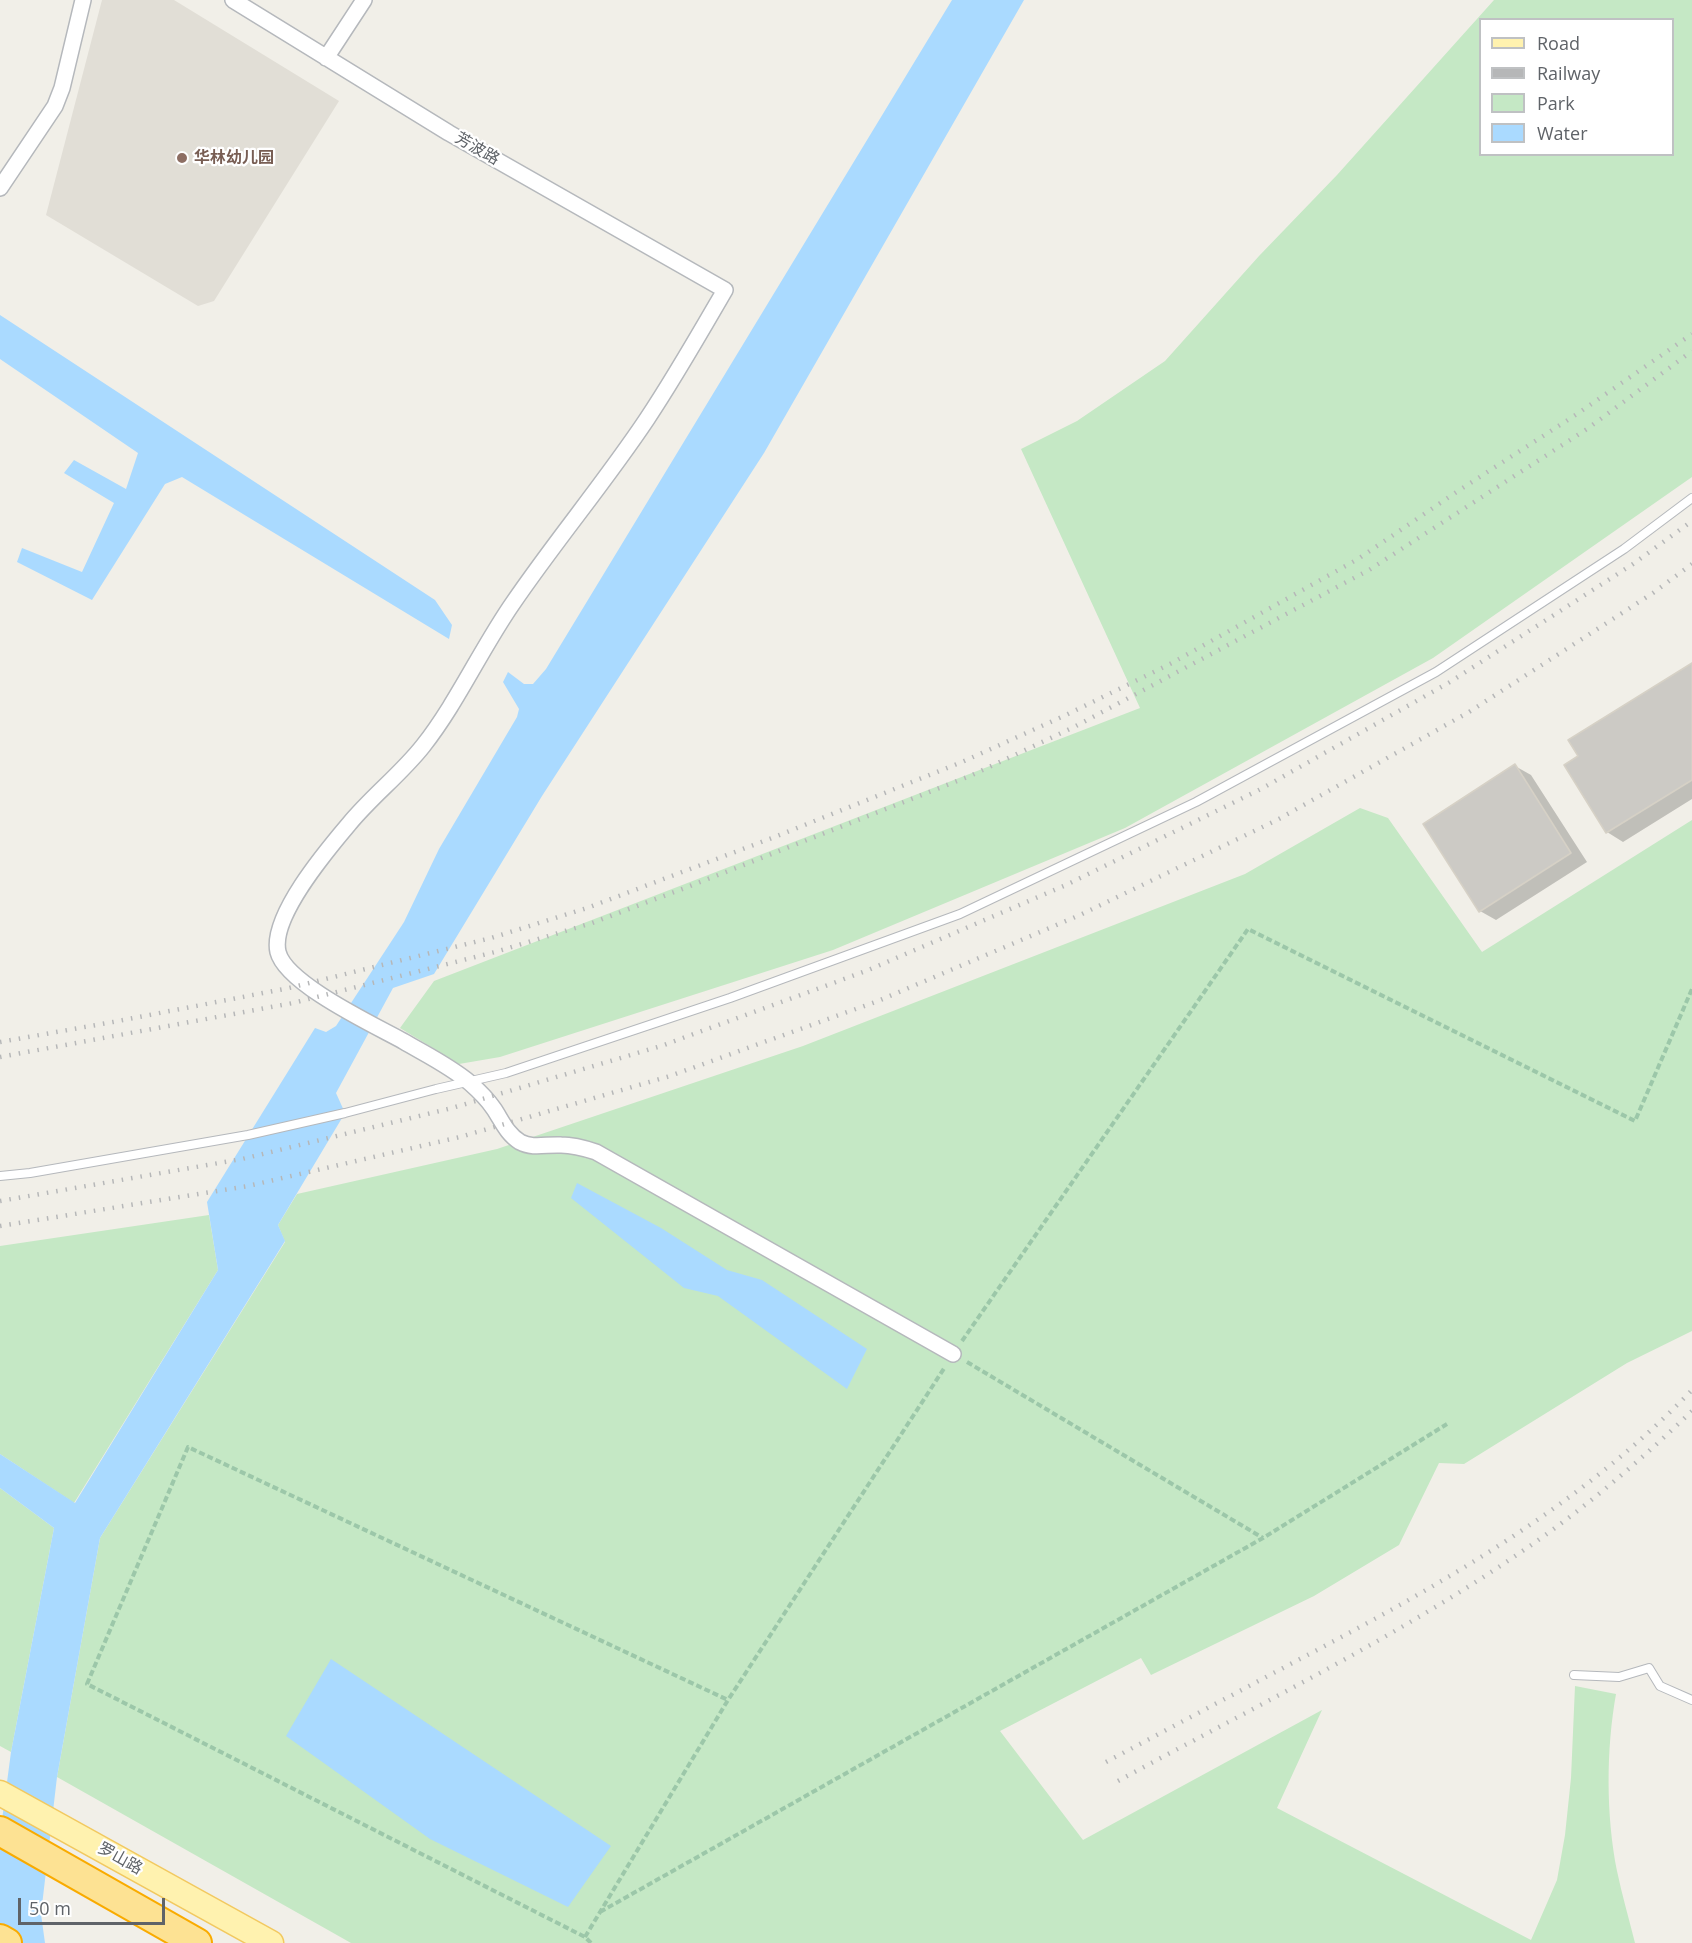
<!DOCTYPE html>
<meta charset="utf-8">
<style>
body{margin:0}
#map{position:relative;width:1692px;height:1943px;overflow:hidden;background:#f1efe8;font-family:"Open Sans",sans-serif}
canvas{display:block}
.legend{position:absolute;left:1479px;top:18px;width:195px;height:138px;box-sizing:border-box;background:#fff;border:2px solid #bfc1c3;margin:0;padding:8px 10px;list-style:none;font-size:18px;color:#5f6368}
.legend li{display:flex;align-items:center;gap:12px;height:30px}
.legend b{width:30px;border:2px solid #bfc1c3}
.scale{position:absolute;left:18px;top:1898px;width:147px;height:27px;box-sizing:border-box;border:3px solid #5f6368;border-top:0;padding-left:8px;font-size:18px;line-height:21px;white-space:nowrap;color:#5f6368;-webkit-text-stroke:4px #fff;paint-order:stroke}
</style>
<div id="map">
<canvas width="1692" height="1943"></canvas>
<ul class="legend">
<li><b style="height:8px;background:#fff2af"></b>Road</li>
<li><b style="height:8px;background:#b6b7b8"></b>Railway</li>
<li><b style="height:16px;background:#c5e8c5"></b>Park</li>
<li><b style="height:16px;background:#aadaff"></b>Water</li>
</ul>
<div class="scale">50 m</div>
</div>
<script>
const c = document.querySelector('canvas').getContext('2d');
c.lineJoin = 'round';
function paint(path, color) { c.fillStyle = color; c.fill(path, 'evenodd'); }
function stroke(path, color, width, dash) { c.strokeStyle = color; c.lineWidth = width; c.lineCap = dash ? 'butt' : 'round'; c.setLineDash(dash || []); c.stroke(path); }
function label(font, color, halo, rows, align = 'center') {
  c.font = font + ' "Open Sans","Noto Sans SC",sans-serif'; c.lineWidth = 4.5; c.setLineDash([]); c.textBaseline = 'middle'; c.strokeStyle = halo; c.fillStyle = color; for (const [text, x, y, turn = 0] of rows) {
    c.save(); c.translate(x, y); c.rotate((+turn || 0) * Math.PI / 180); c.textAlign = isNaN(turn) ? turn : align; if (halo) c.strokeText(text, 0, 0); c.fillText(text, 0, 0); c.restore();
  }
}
const education = new Path2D(`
 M102 0H174L339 101 214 301 198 306 46 215Z`);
const green = new Path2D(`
 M1494 0H1692V477L1433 658 1125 828 833 950 500 1057 459 1064 400 1028 434 981 1140 708 1021 449 1077 421 1165 361 1259 256 1337 175ZM1480 20H1672V154H1480Z
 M1360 808 1388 818 1482 952 1692 820V1331L1627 1363 1464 1464 1439 1463 1399 1545 1314 1596 1151 1675 1141 1658 1000 1731 1083 1840 1322 1710 1277 1808 1531 1940 1557 1880 1565 1835 1571 1778 1575 1686 1616 1694C1606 1750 1606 1815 1617 1871 1622 1895 1629 1919 1635 1943H351L57 1777 100 1538 285 1242 278 1225 297 1194 497 1149 803 1046 1245 874Z
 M209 1215 218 1270 74 1503 0 1454V1246Z
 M0 1488 54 1528 11 1752 0 1746Z`);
const water = new Path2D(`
 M952 0H1024L764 453 542 796 434 974 393 988 336 1093 345 1113 278 1225 285 1241 100 1538 57 1777 41 1914 45 1943H0V1835L11 1752 54 1528 0 1488V1454L75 1503 218 1270 207 1202 315 1028 326 1032 336 1026 404 922 439 849 517 717 519 709 503 682 508 672 524 684H533L546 669Z
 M0 315 435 600 452 625 449 639 182 477 165 484 92 600 17 562 22 548 82 572 114 503 64 473 74 460 126 489 138 453 0 359Z
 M577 1183 661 1228 727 1270 762 1280 867 1349 847 1389 718 1296 684 1288 571 1198Z
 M331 1659 611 1846 568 1907 430 1839 286 1736Z`);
const shadow = new Path2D(`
 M1692 665V799L1623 842 1607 832 1580 757Z
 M1515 766 1531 775 1587 862 1496 920 1480 911Z`);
const building = new Path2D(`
 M1692 663V780L1606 833 1564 765 1578 756 1568 740Z
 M1515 764 1571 853 1479 912 1423 824Z`);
const path = new Path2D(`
 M962 1341 1248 929 1635 1121 1692 989
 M967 1362 1263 1538
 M600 1912 1263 1538 1447 1424
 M585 1937 728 1700 945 1367
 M591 1943 585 1937 87 1684 188 1447 728 1700`);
const lane = new Path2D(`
 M0 1176 30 1173 248 1135 345 1113 436 1089 506 1073 730 998 960 914 1196 802 1436 672 1624 549 1692 498
 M1574 1675 1619 1677 1649 1668 1660 1686 1692 1700`);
const street = new Path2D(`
 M233 0 449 133 725 290C700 333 675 377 647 419 605 482 556 540 513 603 481 649 457 703 423 746 401 774 372 796 349 824 327 850 270 917 278 952 286 984 374 1025 403 1041 425 1054 450 1066 470 1083 478 1090 488 1100 494 1109 502 1121 507 1134 520 1142 533 1149 547 1144 561 1145 573 1145 584 1148 596 1152L953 1354
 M326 58 364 0
 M0 188 55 106 62 88 83 0`);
const primary = new Path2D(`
 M0 1793 271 1943`);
const highway = new Path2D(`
 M0 1831 197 1943
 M0 1939 7 1943`);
const rail = new Path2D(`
 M0 1042 113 1022 289 988 491 938 587 908 772 838 962 762 1066 715 1170 664 1358 559 1455 493 1577 414 1692 334
 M0 1057 293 1003 495 952 592 923 685 888 970 776 1074 727 1369 570 1587 429 1692 351
 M0 1201 242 1159 452 1108 661 1046 866 971 1066 885 1261 789 1450 682 1633 564 1692 521
 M0 1226 248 1186 460 1137 670 1076 878 1001 1080 915 1277 820 1469 712 1653 593 1692 564
 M1106 1762C1170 1728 1234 1694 1298 1660 1439 1586 1581 1506 1692 1390
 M1118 1781C1254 1707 1396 1638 1524 1550 1584 1509 1640 1461 1692 1411`);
const markers = [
 [182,158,6,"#8d6e63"]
];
const streetNames = [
 ["芳波路",477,149,30],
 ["罗山路",120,1859,29]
];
const educationNames = [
 ["华林幼儿园",194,158]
];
paint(education, '#e1ded6');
paint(green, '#c5e8c5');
paint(water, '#aadaff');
paint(shadow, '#0003');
paint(building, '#cccac5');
stroke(building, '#d6d1c6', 1.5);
stroke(lane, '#b5b8bc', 10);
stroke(street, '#b5b8bc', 18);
stroke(primary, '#f2c960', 27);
stroke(highway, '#f9ab00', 32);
stroke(path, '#9cc7a9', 4, [6, 3]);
stroke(lane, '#fff', 8);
stroke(street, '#fff', 15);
stroke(primary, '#fff2af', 24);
stroke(highway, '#fde293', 28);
stroke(rail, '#b6b7b8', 4.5, [1.5, 8]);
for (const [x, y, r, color] of markers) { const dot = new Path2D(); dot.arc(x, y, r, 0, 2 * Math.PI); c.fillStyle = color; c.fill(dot); stroke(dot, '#fff', 2); }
label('16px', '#5f6368', '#fff', streetNames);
label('bold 16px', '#785e54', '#fff', educationNames, 'left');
</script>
